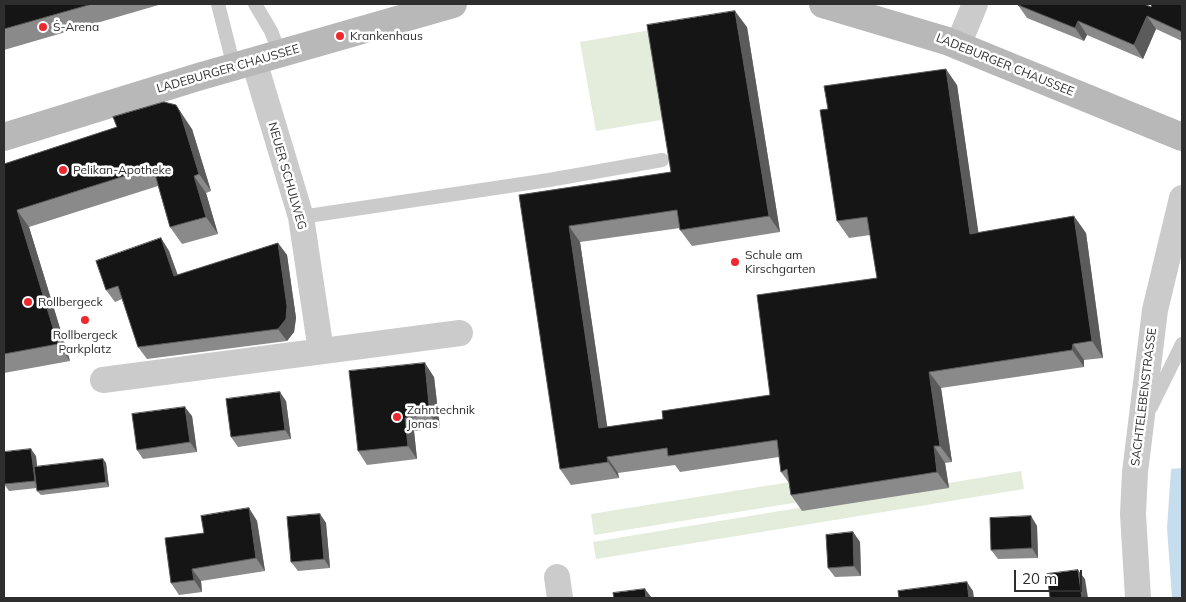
<!DOCTYPE html>
<meta charset="utf-8">
<style>
body{margin:0}
#map{position:relative;width:1186px;height:602px;overflow:hidden;background:#fff;font-family:Mulish,sans-serif}
canvas{display:block}
.frame{position:absolute;inset:0;border:5px solid #2e2e2e;pointer-events:none}
.scale{position:absolute;left:1014px;top:570px;width:68px;height:22px;box-sizing:border-box;border:2px solid #2e2e2e;border-top:0;padding-left:6px;font-size:15px;line-height:18px;white-space:nowrap;color:#2e2e2e;-webkit-text-stroke:4px #fff;paint-order:stroke}
</style>
<div id="map">
<canvas width="1186" height="602"></canvas>
<div class="frame"></div>
<div class="scale">20 m</div>
</div>
<script>
const c = document.querySelector('canvas').getContext('2d');
c.lineJoin = 'round';
function paint(path, color) { c.fillStyle = color; c.fill(path, 'evenodd'); }
function stroke(path, color, width, dash) { c.strokeStyle = color; c.lineWidth = width; c.lineCap = dash ? 'butt' : 'round'; c.setLineDash(dash || []); c.stroke(path); }
function label(font, color, halo, rows, align = 'center') {
  c.font = font + ' Mulish,sans-serif'; c.lineWidth = 5; c.setLineDash([]); c.textBaseline = 'middle'; c.strokeStyle = halo; c.fillStyle = color; for (const [text, x, y, turn = 0] of rows) {
    c.save(); c.translate(x, y); c.rotate((+turn || 0) * Math.PI / 180); c.textAlign = isNaN(turn) ? turn : align; if (halo) c.strokeText(text, 0, 0); c.fillText(text, 0, 0); c.restore();
  }
}
const green = new Path2D(`
 M651 30 667 119 596 131 580 42Z
 M1021 471 1024 489 596 559 593 542Z
 M803 480 806 501 594 535 591 514Z`);
const water = new Path2D(`
 M1182 468V598H1172L1167 528 1171 469Z`);
const service = new Path2D(`
 M218 4 234 67
 M255 4 271 31 280 54
 M301 217 549 180 662 160
 M1151 407 1182 344`);
const minor = new Path2D(`
 M958 45 975 4
 M254 61 301 217 321 351
 M103 380 460 333
 M557 577 560 598
 M1138 598 1133 514 1135 472 1155 310 1182 198`);
const secondary = new Path2D(`
 M823 4 947 41 1182 137
 M4 137 198 77 453 4`);
const wall = new Path2D(`
 M4 4H162L4 50Z
 M1182 4V41L1156 29 1143 59 1087 35 1084 41 1027 18 1018 5 1151 7Z
 M747 27 780 232 692 246 680 230V228L580 242 607 427 663 419 770 395 877 278 870 235 849 238 837 221 828 109 957 85 978 232 1086 233 1103 358 1084 360V367L941 388 952 462 945 463 949 488 802 511 791 495 789 483 781 472 779 457 680 472 675 465 618 473 619 478 571 485 560 469 519 195 671 172Z
 M117 127 192 129 211 191 206 193 218 234 182 244 170 227 158 186 29 227 70 361 4 373V164Z
 M161 238 169 251 178 275 278 243 287 255 296 318 294 332 287 341 147 359 138 347 122 299 115 302 106 290Z
 M434 377 440 428 414 431 417 459 367 465 358 451Z
 M286 401 291 439 238 447 231 437Z
 M192 416 197 452 143 459 137 450Z
 M36 456 37 467 103 459 106 463 109 487 41 495 37 491V488L9 491 4 484Z
 M249 508 257 521 265 571 201 581 202 592 179 595 171 583 204 533Z
 M320 514 326 523 330 568 298 571 291 562Z
 M1031 516 1037 526 1038 558 998 559 991 550Z
 M853 532 860 542 861 576 835 577 828 568Z`);
const shadedWall = new Path2D(`
 M735 11 747 27 780 232 769 216Z
 M1147 16 1156 29 1143 59 1134 45Z
 M1078 21 1087 35 1084 41 1075 28Z
 M946 69 957 85 981 250 970 234Z
 M176 105 192 129 211 191 199 174Z
 M194 176 206 193 218 234 206 217Z
 M17 210 29 227 70 361 58 344Z
 M1074 216 1086 233 1103 358 1092 341Z
 M569 226 580 242 610 445 599 428Z
 M161 238 169 251 182 288 174 276Z
 M278 243 287 255 296 318 294 332 287 341 278 329Z
 M1073 344 1084 360V367L1072 350Z
 M425 363 434 377 440 428 430 415Z
 M929 372 941 388 952 462 940 446Z
 M280 392 286 401 291 439 285 430Z
 M185 407 192 416 197 452 190 442Z
 M405 418 414 431 417 459 408 446Z
 M934 446 945 463 949 488 937 472Z
 M31 449 36 456 39 488 35 481Z
 M607 457 618 473 619 478 608 462Z
 M103 459 106 463 109 487 106 482Z
 M249 508 257 521 265 571 256 558Z
 M320 514 326 523 330 568 324 559Z
 M1031 516 1037 526 1038 558 1032 548Z
 M853 532 860 542 861 576 854 566Z
 M192 569 201 581 202 592 194 580Z
 M1078 570 1085 579 1088 598H1082Z
 M967 582 973 591 974 598H969Z
 M645 589 652 598H646Z`);
const building = new Path2D(`
 M4 4H92L4 29Z
 M1018 4H1144L1151 7 1152 4H1182V32L1147 16 1134 45 1078 21 1075 28 1018 5Z
 M735 11 769 216 680 230 677 210 569 226 599 428 663 419 662 411 770 395 757 295 877 278 867 217 837 221 820 110 828 109 824 86 946 69 970 234 1074 216 1092 341 1073 344 1072 350 929 372 940 446H934L937 472 791 495 787 469 781 472 777 440 668 456 667 448 607 457 608 462 560 469 519 195 671 172 647 25Z
 M164 102 176 105 180 112 199 174 194 176 206 217 170 227 153 167 17 210 58 344 4 354V164L117 127 113 117Z
 M161 238 174 276 278 243 287 306 286 319 278 329 138 347 118 286 106 290 96 261Z
 M425 363 430 415 405 418 408 446 358 451 349 371Z
 M280 392 285 430 231 437 226 399Z
 M185 407 190 442 137 450 132 414Z
 M31 449 35 481 4 484V452Z
 M103 459 106 482 37 491 34 467Z
 M249 508 256 558 192 569 194 580 171 583 165 538 204 533 201 516Z
 M320 514 324 559 291 562 287 517Z
 M1031 516 1032 548 991 550 990 518Z
 M853 532 854 566 828 568 826 535Z
 M1078 570 1082 598H1050L1047 574Z
 M967 582 969 598H899L898 591Z
 M645 589 646 598H614L613 593Z`);
const markers = [
 [43,27,5,"#ed282f"],
 [340,36,5,"#ed282f"],
 [63,170,5,"#ed282f"],
 [735,262,5,"#ed282f"],
 [28,302,5,"#ed282f"],
 [85,320,5,"#ed282f"],
 [397,417,5,"#ed282f"]
];
const poiNames = [
 ["Ṡ-Arena",53,27],
 ["Krankenhaus",350,36],
 ["Pelikan-Apotheke",73,170],
 ["Schule am",745,255],
 ["Kirschgarten",745,269],
 ["Rollbergeck",38,302],
 ["Rollbergeck",85,335,"center"],
 ["Parkplatz",85,349,"center"],
 ["Zahntechnik",407,410],
 ["Jonas",407,424]
];
const streetNames = [
 ["LADEBURGER CHAUSSEE",1005,65,22],
 ["LADEBURGER CHAUSSEE",228,69,-16],
 ["NEUER SCHULWEG",287,176,74],
 ["SACHTELEBENSTRASSE",1144,397,-83]
];
paint(green, '#e4ecdb');
paint(water, '#c6dded');
stroke(service, '#cbcbcb', 14);
stroke(minor, '#cbcbcb', 26);
stroke(secondary, '#b8b8b8', 28);
paint(wall, '#8a8a8a');
paint(shadedWall, '#5b5b5b');
paint(building, '#151515');
stroke(building, '#5b5b5b', 1);
for (const [x, y, r, color] of markers) { const dot = new Path2D(); dot.arc(x, y, r, 0, 2 * Math.PI); c.fillStyle = color; c.fill(dot); stroke(dot, '#fff', 2); }
label('12px', '#2e2e2e', '#fff', poiNames, 'left');
label('12px', '#2e2e2e', '#fff', streetNames);
</script>
